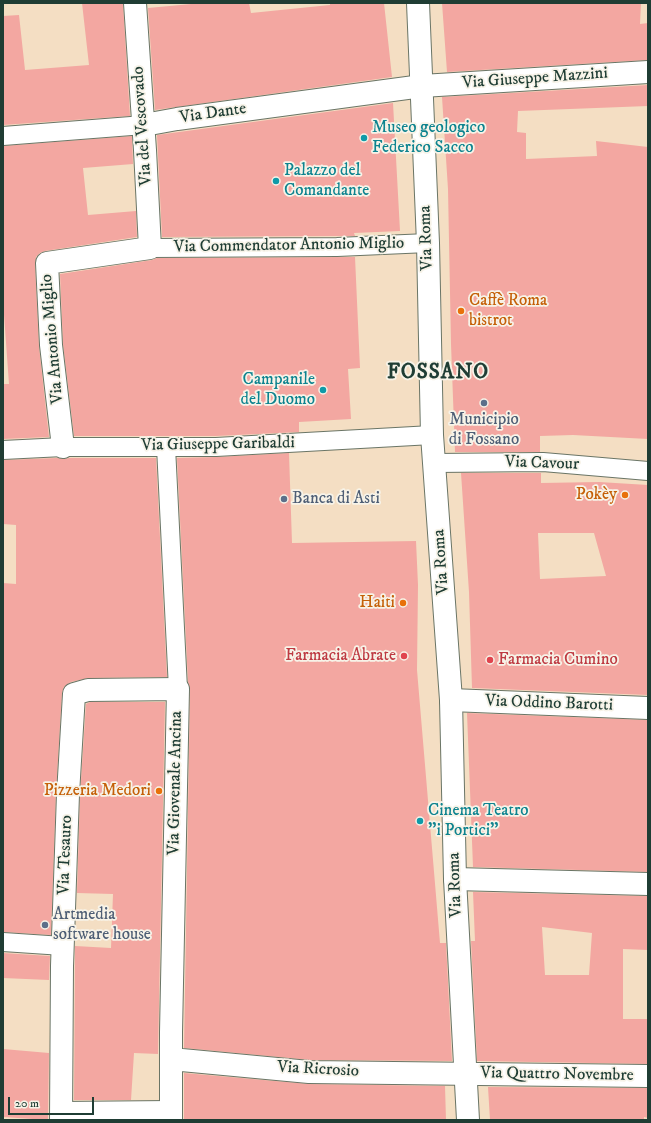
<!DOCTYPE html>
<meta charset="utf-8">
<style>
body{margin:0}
#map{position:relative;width:651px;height:1123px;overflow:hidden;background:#f4dec3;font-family:"IM FELL DW Pica",serif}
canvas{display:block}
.frame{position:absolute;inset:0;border:4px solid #1f3d34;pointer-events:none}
.scale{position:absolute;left:8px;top:1097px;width:86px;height:18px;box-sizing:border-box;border:2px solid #1f3d34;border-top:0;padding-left:5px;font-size:12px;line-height:14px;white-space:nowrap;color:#1f3d34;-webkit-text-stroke:3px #f7f3e8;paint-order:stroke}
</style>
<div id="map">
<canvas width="651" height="1123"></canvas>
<div class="frame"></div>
<div class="scale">20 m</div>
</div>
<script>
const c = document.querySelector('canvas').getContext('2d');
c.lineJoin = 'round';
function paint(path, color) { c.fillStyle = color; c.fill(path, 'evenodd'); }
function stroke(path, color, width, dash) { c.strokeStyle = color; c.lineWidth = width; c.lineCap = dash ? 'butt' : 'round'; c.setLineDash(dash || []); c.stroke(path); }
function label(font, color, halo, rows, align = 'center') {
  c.font = font + ' "IM FELL DW Pica",serif'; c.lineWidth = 3.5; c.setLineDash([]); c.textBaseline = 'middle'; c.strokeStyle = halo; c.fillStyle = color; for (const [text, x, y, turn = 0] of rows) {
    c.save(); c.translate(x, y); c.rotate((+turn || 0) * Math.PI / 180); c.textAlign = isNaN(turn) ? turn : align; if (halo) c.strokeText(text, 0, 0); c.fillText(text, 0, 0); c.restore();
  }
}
const building = new Path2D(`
 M82 3H123L130 116 3 125V16L19 15 25 70 89 65Z
 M202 3H249L251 13 330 5V3H384L392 77 155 110 148 8Z
 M442 3H641L640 24 648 23V60L447 72Z
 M648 85V106L518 111 517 132 526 133V159L597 156 596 141 648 147V439L573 435 540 436V452H455L451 344 448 189 442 97Z
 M393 103 400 231 354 233 355 236H337L162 237 157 135Z
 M132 136 133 164 83 168 88 215 136 211 137 237 45 251 40 253 36 257 35 264 39 346 49 437 3 439V384H9L3 301V146Z
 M355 257 360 368 348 369 351 419 299 422V432L216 436H74L63 344 60 274 152 260 157 258Z
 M289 453 292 543 416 541 418 585 417 670 440 943H446L452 1061 310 1060 184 1048 190 689 188 682 177 458 217 457Z
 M57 458 64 459 69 458H156L167 677 88 678 71 682 64 687 62 693 56 793 51 935 3 932V583L16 584V525L3 524V460Z
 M461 473H541V483L599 482 648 485V695L472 688 469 592ZM538 533H594L606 576 540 579Z
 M90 702H165L158 1054 134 1053 131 1100H74L75 946 111 948 113 894 77 893 80 795 86 704Z
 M467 713 648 720V872L473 867Z
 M473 892 648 896V950L623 949V1019H648V1064L477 1061 471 941H475ZM542 927 592 933 589 975H545Z
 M3 953 50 956 49 980 3 978Z
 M3 1049 49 1053 48 1120 3 1117Z
 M184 1073 309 1084 445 1086 446 1120H184Z
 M488 1087 648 1088V1118L644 1117V1120H490Z`);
const pedestrian = new Path2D(`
 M3 136 144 125
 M150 248 337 247 428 243
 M166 447 178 689
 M3 450 63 447H216L432 435
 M435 463 543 462 648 471
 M3 942 63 946
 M62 1111 171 1110`);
const minor = new Path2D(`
 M144 125 177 119 422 86 648 72
 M63 447 51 345 47 263 150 248 145 150 135 3
 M451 700 648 708
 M455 879 648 884
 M171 1059 309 1072 648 1076
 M61 1120 62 966 68 794 74 694 88 690 178 689 171 1032V1120`);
const secondary = new Path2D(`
 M418 3 428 243 432 435 451 700 455 879 468 1120`);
const markers = [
 [364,138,4,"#0f9aa8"],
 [276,181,4,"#0f9aa8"],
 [461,311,4,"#e8710a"],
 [323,390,4,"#0f9aa8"],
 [484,403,4,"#5c6f8a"],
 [625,495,4,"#e8710a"],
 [284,499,4,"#5c6f8a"],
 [403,603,4,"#e8710a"],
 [404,656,4,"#e0444e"],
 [490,660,4,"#e0444e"],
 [159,791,4,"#e8710a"],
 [420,821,4,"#0f9aa8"],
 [45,925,4,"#5c6f8a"]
];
const streetNames = [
 ["Via Giuseppe Mazzini",535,79,-4],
 ["Via Dante",213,114,-8],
 ["Via del Vescovado",143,126,-94],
 ["Via Roma",427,238,-92],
 ["Via Commendator Antonio Miglio",289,246,-1],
 ["Via Antonio Miglio",53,339,-95],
 ["Via Giuseppe Garibaldi",218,445,-1],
 ["Via Cavour",542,464,2],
 ["Via Roma",442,562,-94],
 ["Via Oddino Barotti",549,704,2],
 ["Via Giovenale Ancina",176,783,-89],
 ["Via Tesauro",66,855,-88],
 ["Via Roma",456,885,-92],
 ["Via Ricrosio",318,1070,3],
 ["Via Quattro Novembre",557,1075,1]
];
const cultureNames = [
 ["Museo geologico",372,128],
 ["Federico Sacco",372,148],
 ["Palazzo del",284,171],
 ["Comandante",284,191],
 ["Campanile",315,380,"right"],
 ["del Duomo",315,400,"right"],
 ["Cinema Teatro",428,811],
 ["\"i Portici\"",428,831]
];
const foodNames = [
 ["Caffè Roma",469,301,"left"],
 ["bistrot",469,321,"left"],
 ["Pokèy",617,495],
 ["Haiti",395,603],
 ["Pizzeria Medori",151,791]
];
const serviceNames = [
 ["Municipio",484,420,"center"],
 ["di Fossano",484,440,"center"],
 ["Banca di Asti",292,499],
 ["Artmedia",53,915],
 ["software house",53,935]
];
const healthNames = [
 ["Farmacia Abrate",396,656],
 ["Farmacia Cumino",498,660,"left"]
];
const districtNames = [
 ["FOSSANO",438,374]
];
paint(building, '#f3a7a1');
stroke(pedestrian, '#6a7566', 20);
stroke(minor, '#6a7566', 24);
stroke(secondary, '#6a7566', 24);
stroke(pedestrian, '#fff', 18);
stroke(minor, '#fff', 22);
stroke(secondary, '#fff', 22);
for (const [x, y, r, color] of markers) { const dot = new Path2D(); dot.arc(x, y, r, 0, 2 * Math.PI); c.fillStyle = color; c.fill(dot); stroke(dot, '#f7f3e8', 1.5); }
label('17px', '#1f3d34', '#f7f3e8', streetNames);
label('17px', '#0d838f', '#f7f3e8', cultureNames, 'left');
label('17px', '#c56008', '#f7f3e8', foodNames, 'right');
label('17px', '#4e5e75', '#f7f3e8', serviceNames, 'left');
label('17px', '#be3a42', '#f7f3e8', healthNames, 'right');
c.letterSpacing = '1px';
label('bold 21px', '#1f3d34', '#f7f3e8', districtNames);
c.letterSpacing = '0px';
</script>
